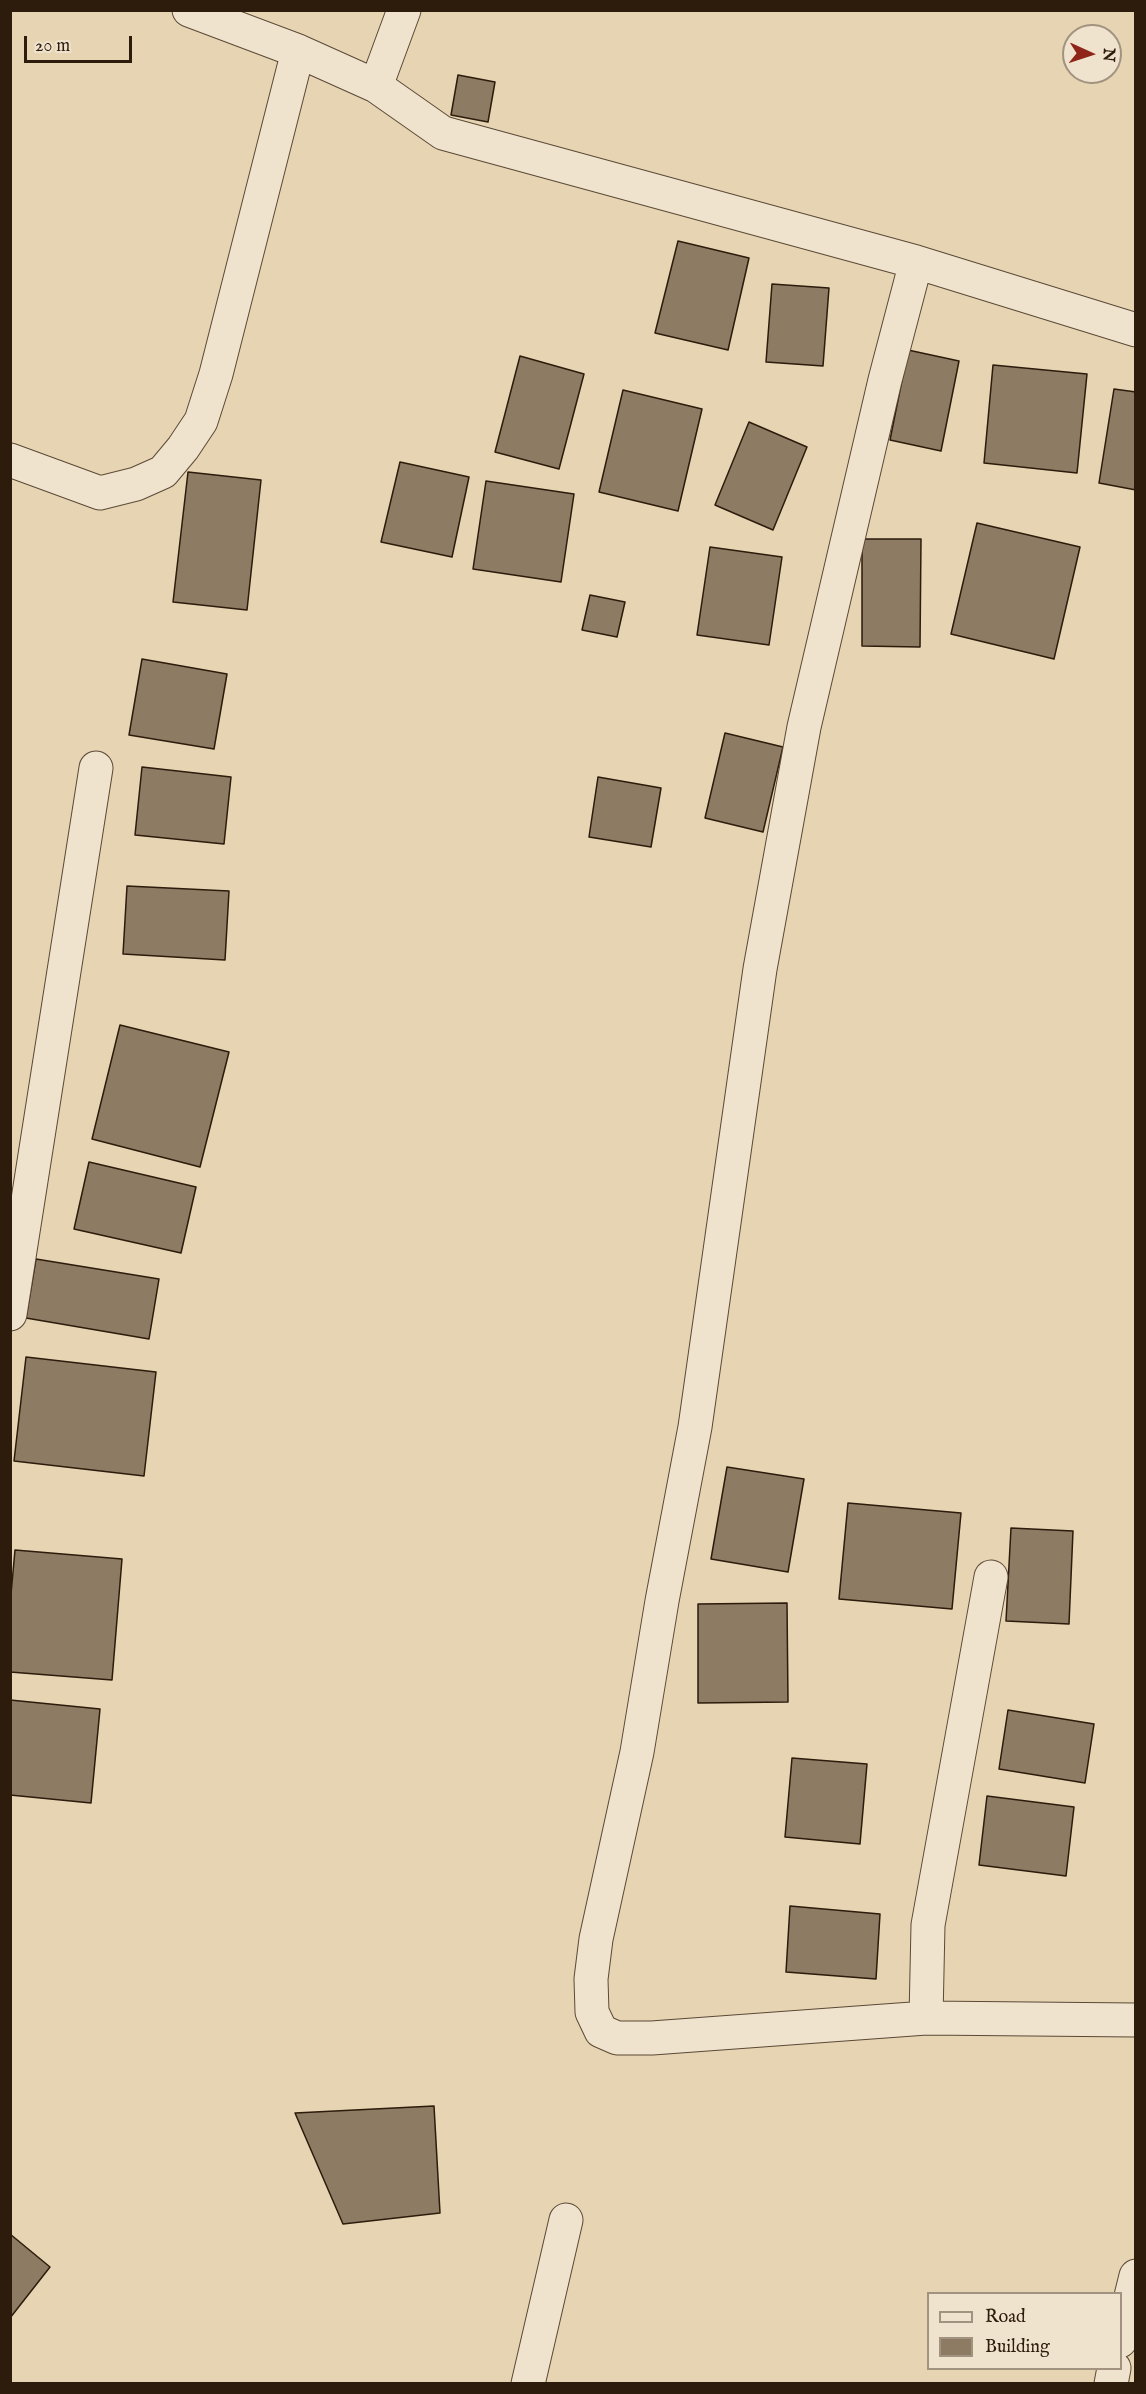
<!DOCTYPE html>
<style>
body{margin:0}
#map{position:relative;width:1146px;height:2394px;overflow:hidden;background:#e6d4b3;font-family:"IM FELL English",serif}
canvas{display:block}
.frame{position:absolute;inset:0;border:12px solid #2d1b0c;pointer-events:none}
.legend{position:absolute;left:927px;top:2292px;width:195px;height:78px;box-sizing:border-box;background:#efe3ce;border:2px solid #a19380;margin:0;padding:8px 10px;list-style:none;font-size:18px;color:#2d1b0c}
.legend li{display:flex;align-items:center;gap:12px;height:30px}
.legend b{width:30px;border:2px solid #a19380}
.north{position:absolute;left:1062px;top:24px;width:60px;height:60px;box-sizing:border-box;background:#efe3ce;border:2px solid #a19380;border-radius:50%;rotate:93deg;font-size:16px;font-weight:700;line-height:24px;text-align:center;color:#2d1b0c}
.north::after{content:'';display:block;margin:auto;width:21px;height:27px;background:#8f2418;clip-path:polygon(50% 0,100% 100%,50% 72%,0 100%)}
.scale{position:absolute;left:24px;top:36px;width:108px;height:27px;box-sizing:border-box;border:3px solid #2d1b0c;border-top:0;padding-left:8px;font-size:18px;line-height:21px;white-space:nowrap;color:#2d1b0c;-webkit-text-stroke:4px #efe3ce;paint-order:stroke}
</style>
<div id="map">
<canvas width="1146" height="2394"></canvas>
<div class="frame"></div>
<ul class="legend">
<li><b style="height:8px;background:#efe3ce"></b>Road</li>
<li><b style="height:16px;background:#8d7b63"></b>Building</li>
</ul>
<div class="north">N</div>
<div class="scale">20 m</div>
</div>
<script>
const c = document.querySelector('canvas').getContext('2d');
c.lineJoin = 'round';
function paint(path, color) { c.fillStyle = color; c.fill(path, 'evenodd'); }
function stroke(path, color, width, dash) { c.strokeStyle = color; c.lineWidth = width; c.lineCap = dash ? 'butt' : 'round'; c.setLineDash(dash || []); c.stroke(path); }
const building = new Path2D(`
 M458 75 495 82 488 122 451 115Z
 M678 241 749 258 728 350 655 333Z
 M772 284 829 288 823 366 766 362Z
 M908 350 959 361 941 451 890 440Z
 M520 356 584 374 559 469 495 452Z
 M993 365 1087 374 1077 473 984 463Z
 M1114 389 1136 392V490L1099 483Z
 M623 390 702 409 678 511 599 492Z
 M749 422 807 447 773 530 715 505Z
 M400 462 469 477 452 557 381 542Z
 M188 472 261 480 247 610 173 602Z
 M486 481 574 494 561 582 473 569Z
 M977 523 1080 547 1054 659 951 634Z
 M862 539H921L920 647 862 646Z
 M710 547 782 557 769 645 697 635Z
 M590 595 625 602 617 637 582 630Z
 M142 659 227 674 214 749 129 735Z
 M725 733 783 747 763 832 705 818Z
 M142 767 231 777 224 844 135 835Z
 M598 777 661 788 651 847 589 837Z
 M127 886 229 891 225 960 123 954Z
 M120 1025 229 1052 200 1167 92 1139Z
 M89 1162 196 1187 181 1253 74 1229Z
 M36 1259 159 1279 149 1339 26 1318Z
 M26 1357 156 1372 144 1476 14 1461Z
 M727 1467 804 1479 788 1572 711 1559Z
 M848 1503 961 1513 952 1609 839 1599Z
 M1011 1528 1073 1531 1069 1624 1006 1621Z
 M15 1550 122 1559 112 1680 10 1672V1605Z
 M787 1603 788 1702 698 1703V1604Z
 M10 1700 100 1709 91 1803 10 1795Z
 M1008 1710 1094 1724 1085 1783 999 1769Z
 M792 1758 867 1764 860 1844 785 1837Z
 M987 1796 1074 1807 1066 1876 979 1865Z
 M790 1906 880 1914 876 1979 786 1972Z
 M434 2106 440 2213 343 2224 295 2113Z
 M10 2234 50 2267 10 2318Z`);
const minor = new Path2D(`
 M189 10 298 51 376 86 404 10
 M376 86 443 133 916 262 1136 330
 M916 262 885 380 804 727 760 969 695 1427 662 1601 637 1752 596 1939 591 1979 592 2012 601 2031 617 2038H652L926 2018
 M10 460 100 493 136 484 163 472 183 448 201 421 216 374 298 51
 M10 1314 96 768
 M991 1577 928 1925 926 2018 1136 2020
 M1120 2341 1136 2276
 M528 2384 566 2220
 M1111 2384 1114 2368`);
paint(building, '#8d7b63');
stroke(building, '#2d1b0c', 1.5);
stroke(minor, '#5b4936', 35);
stroke(minor, '#efe3ce', 33);
</script>
